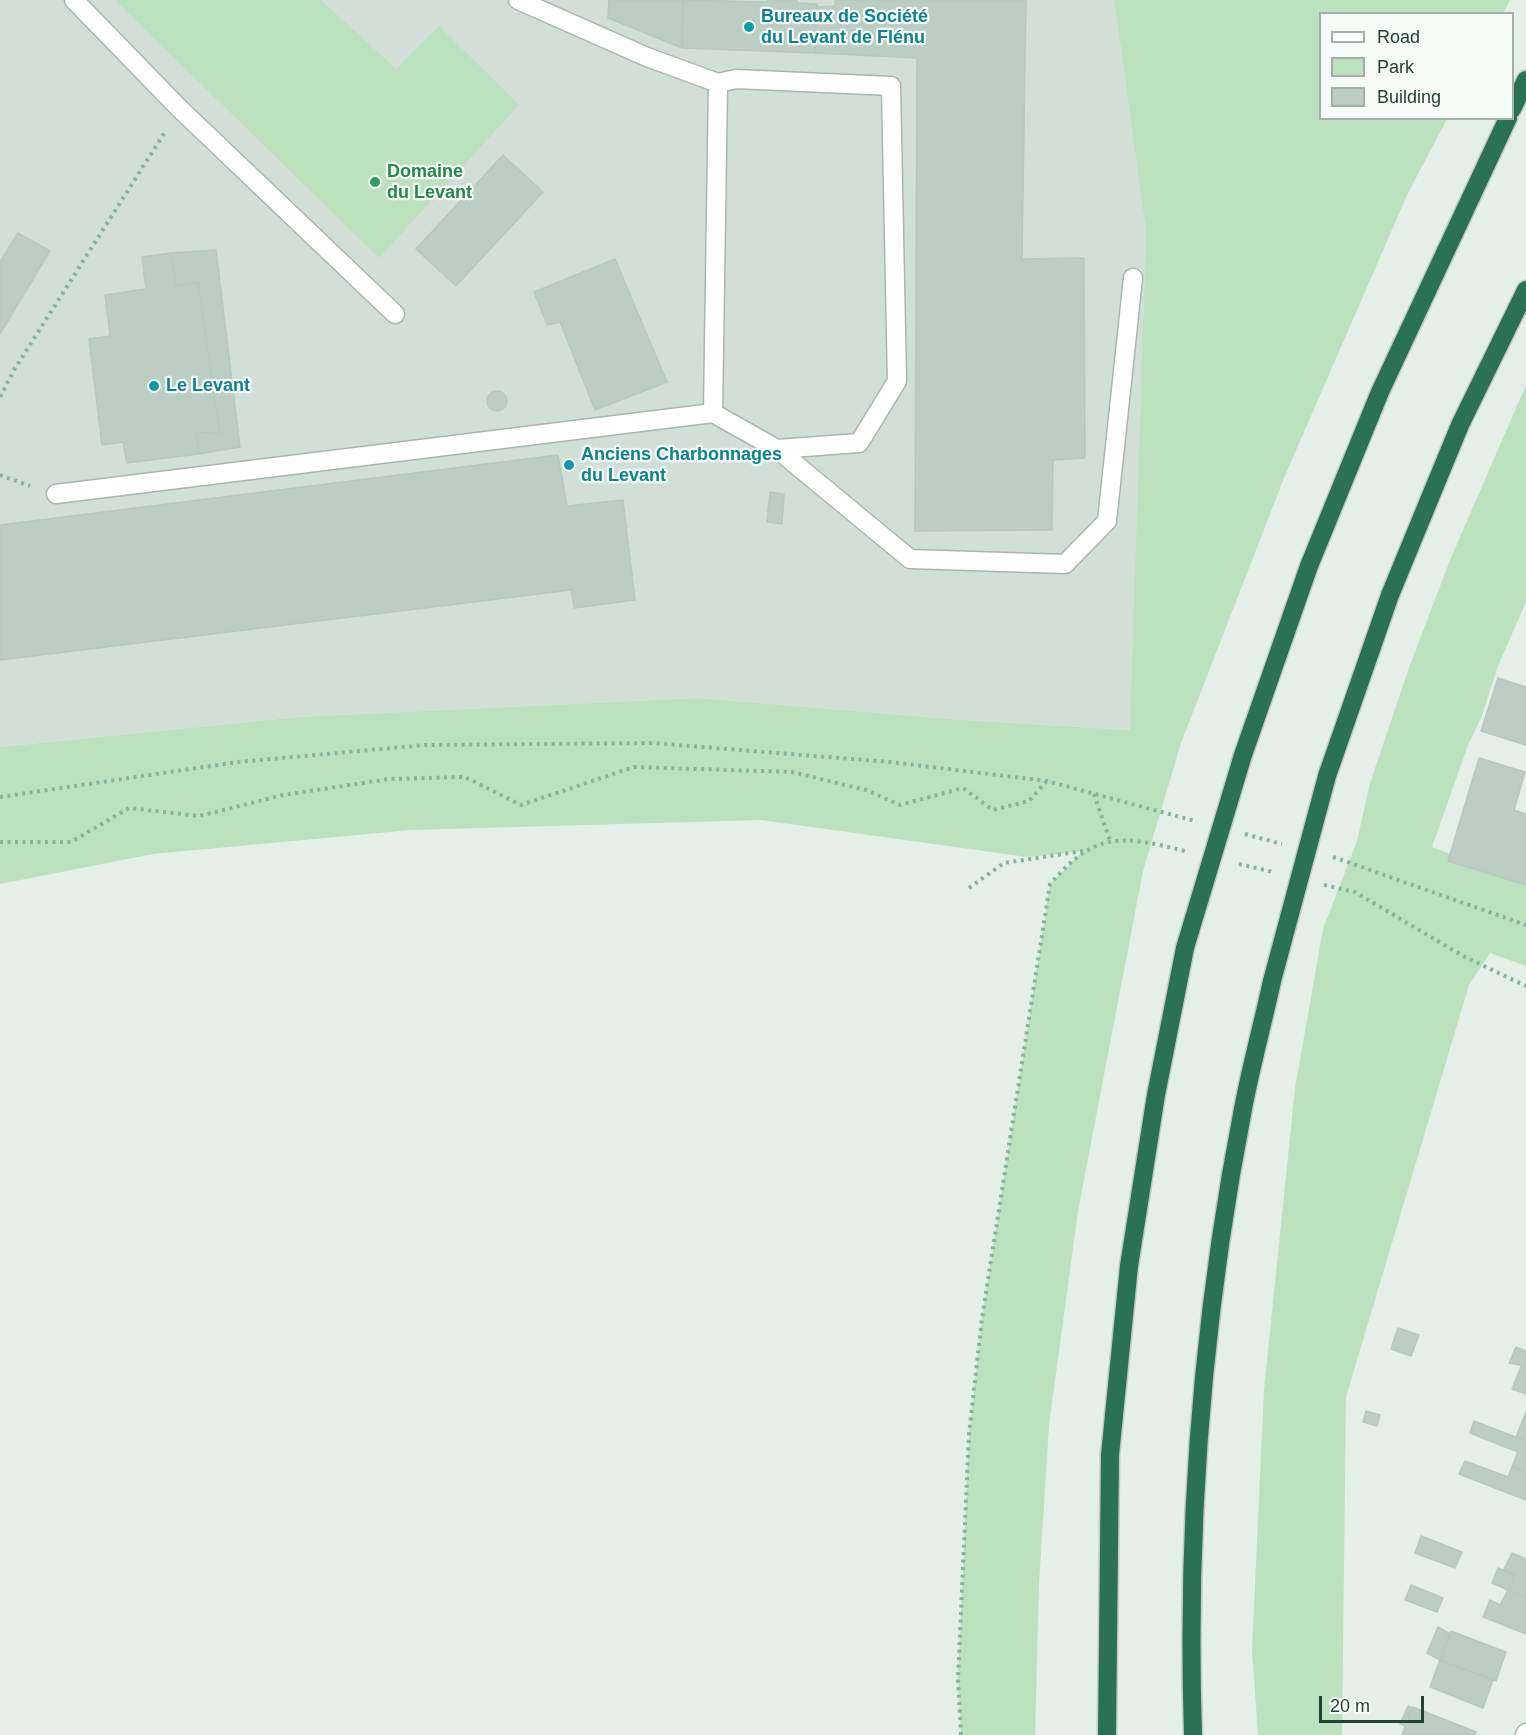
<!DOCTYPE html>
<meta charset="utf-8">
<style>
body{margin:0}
#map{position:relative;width:1526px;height:1735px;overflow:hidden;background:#e4efe8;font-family:Helvetica,sans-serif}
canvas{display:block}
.legend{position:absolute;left:1319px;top:12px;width:195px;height:108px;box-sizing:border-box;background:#f6fbf7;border:2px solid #a1b1a9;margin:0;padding:8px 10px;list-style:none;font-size:18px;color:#224333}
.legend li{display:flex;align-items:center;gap:12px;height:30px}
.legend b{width:30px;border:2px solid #a1b1a9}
.scale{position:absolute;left:1319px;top:1696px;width:105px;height:27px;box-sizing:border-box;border:3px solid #224333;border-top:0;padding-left:8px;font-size:18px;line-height:21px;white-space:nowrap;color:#224333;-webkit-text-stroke:4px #f6fbf7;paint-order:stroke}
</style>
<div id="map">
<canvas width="1526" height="1735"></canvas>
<ul class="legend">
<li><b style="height:8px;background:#fff"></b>Road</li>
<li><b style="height:16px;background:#bce1bf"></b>Park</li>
<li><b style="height:16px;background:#bccdc3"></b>Building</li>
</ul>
<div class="scale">20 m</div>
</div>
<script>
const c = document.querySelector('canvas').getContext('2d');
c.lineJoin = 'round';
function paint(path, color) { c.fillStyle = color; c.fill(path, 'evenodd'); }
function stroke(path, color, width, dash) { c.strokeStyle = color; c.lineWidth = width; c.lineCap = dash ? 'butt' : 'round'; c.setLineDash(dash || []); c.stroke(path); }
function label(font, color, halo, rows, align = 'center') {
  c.font = font + ' Helvetica,sans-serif'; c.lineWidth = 4.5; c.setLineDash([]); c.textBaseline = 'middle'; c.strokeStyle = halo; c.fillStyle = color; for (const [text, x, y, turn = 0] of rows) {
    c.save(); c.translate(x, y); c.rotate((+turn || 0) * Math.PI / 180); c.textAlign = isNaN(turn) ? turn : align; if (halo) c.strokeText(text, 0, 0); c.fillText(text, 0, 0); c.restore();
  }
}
const built = new Path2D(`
 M0 0H1114L1146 232 1131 730 963 720 698 698 298 717 0 747Z`);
const green = new Path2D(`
 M115 0H321L396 69 439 26 519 105 379 258Z
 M1114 0H1510L1503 13 1320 14V118L1447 119 1408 193 1284 478 1181 743 1143 871 1078 1211 1049 1425 1039 1584 1035 1735H961L958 1679 969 1434 982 1318 1050 884 1083 851 1027 857 761 820 411 830 153 854 0 884V747L298 717 698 698 963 720 1130 730 1146 232Z
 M1526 385V602L1498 666 1481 718 1468 745 1432 847 1488 868 1526 878V966L1490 953 1469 985 1346 1397 1342 1735H1258L1252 1650 1264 1390 1295 1088 1323 929 1357 841 1370 783 1410 665 1450 560Z`);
const building = new Path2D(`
 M609 0H683L682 48 608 18Z
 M683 0 768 2V0H797V3L817 4 815 53 682 48Z
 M835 0H1026L1022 259 1084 258 1085 458 1053 460 1052 530 915 531 917 58 815 53 817 7 835 6Z
 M503 155 543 192 456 286 416 249Z
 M18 233 50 251 0 334V262Z
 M216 250 240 447 199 454 196 432 220 434 198 282 176 286 171 253Z
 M171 253 176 286 198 282 220 434 196 432 199 454 127 463 123 442 102 445 89 339 110 336 105 295 146 289 142 257Z
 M615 259 667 382 595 410 560 322 547 325 534 292Z
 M487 401a10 10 0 1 1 20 0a10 10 0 1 1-20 0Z
 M558 455 567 506 623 500 635 600 574 608 571 590 0 660V525Z
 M770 492 784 494 782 524 767 522Z
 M1498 678 1526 687V745L1481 731Z
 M1479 758 1525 772 1514 810 1526 814V885L1448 861Z
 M1398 1328 1419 1335 1411 1356 1391 1349Z
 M1516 1347 1526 1351V1366L1509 1363Z
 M1522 1364 1526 1366V1394L1512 1389Z
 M1366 1411 1380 1415 1377 1426 1363 1422Z
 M1526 1412V1441L1516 1437Z
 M1474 1421 1526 1441V1472L1512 1467 1518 1452 1470 1433Z
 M1465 1461 1508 1477 1512 1467 1526 1472V1500L1459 1474Z
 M1421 1536 1462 1552 1455 1568 1415 1553Z
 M1512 1553 1526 1559V1597L1508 1590 1515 1575 1504 1569Z
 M1498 1568 1515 1575 1508 1590 1492 1583Z
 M1411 1585 1443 1598 1437 1612 1405 1600Z
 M1508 1590 1526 1597V1634L1483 1617 1490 1600 1500 1605Z
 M1438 1627 1450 1634 1440 1660 1427 1653Z
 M1451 1631 1506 1652 1496 1681 1440 1660Z
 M1440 1660 1493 1680 1483 1708 1430 1687Z
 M1408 1706 1412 1708 1405 1726 1400 1724Z
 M1413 1707 1476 1732 1475 1735H1402Z`);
const path = new Path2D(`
 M0 397 14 370 165 132
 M0 475 30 486
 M1094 794 1110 841
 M0 797 238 762 425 745 652 743 890 762 1047 781 1195 821
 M1245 834 1282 844
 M0 842H71L129 808 199 816 283 795 389 779 465 777 521 805 634 767 792 772 866 790 900 805 963 788 993 810 1029 801 1046 782
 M1333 857 1526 925
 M1239 864 1273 872
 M1324 885 1355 892 1463 956 1526 986
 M969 888 1004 863 1083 851
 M961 1735 958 1679 969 1434 982 1318 1050 884C1096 831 1121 835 1185 851`);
const minor = new Path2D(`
 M74 0 180 109 395 314
 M713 413 777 449 859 443 897 381 891 86 736 79 718 83
 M777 449 910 559 1065 564 1107 521 1133 278
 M56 494 713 413 718 83 647 57 518 0
 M1525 1735 1526 1733`);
const highway = new Path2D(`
 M1512 109 1526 80
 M1243 755 1309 566 1380 392 1508 118
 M1327 776 1390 595 1460 425 1526 290
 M1107 1735 1110 1455 1129 1266 1156 1095 1185 948
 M1193 1735C1186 1526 1203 1314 1243 1109 1251 1066 1263 1023 1272 981`);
const highwayBridge = new Path2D(`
 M1185 948 1243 755
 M1272 981 1327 776`);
const markers = [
 [749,27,6,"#0f9aa8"],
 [375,182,6,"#2e9e5b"],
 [154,386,6,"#0f9aa8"],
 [569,465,6,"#0f9aa8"]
];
const cultureNames = [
 ["Bureaux de Société",761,17],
 ["du Levant de Flénu",761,38],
 ["Le Levant",166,386],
 ["Anciens Charbonnages",581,455],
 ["du Levant",581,476]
];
const leisureNames = [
 ["Domaine",387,172],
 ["du Levant",387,193]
];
paint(built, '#d2dfd7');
paint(green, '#bce1bf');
paint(building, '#bccdc3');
stroke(building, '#b6c9bd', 1.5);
stroke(minor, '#a6b8ae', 21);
stroke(highway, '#c1cac6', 21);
stroke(path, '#82b59b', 4, [3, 4.5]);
stroke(minor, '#fff', 18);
stroke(highway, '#2b7255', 18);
stroke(highwayBridge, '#c1cac6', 21, []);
stroke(highwayBridge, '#2b7255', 18);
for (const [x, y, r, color] of markers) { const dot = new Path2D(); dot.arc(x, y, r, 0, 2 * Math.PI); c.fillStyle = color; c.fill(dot); stroke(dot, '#f6fbf7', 2); }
label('bold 18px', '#0d838f', '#f6fbf7', cultureNames, 'left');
label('bold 18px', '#27864d', '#f6fbf7', leisureNames, 'left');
</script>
